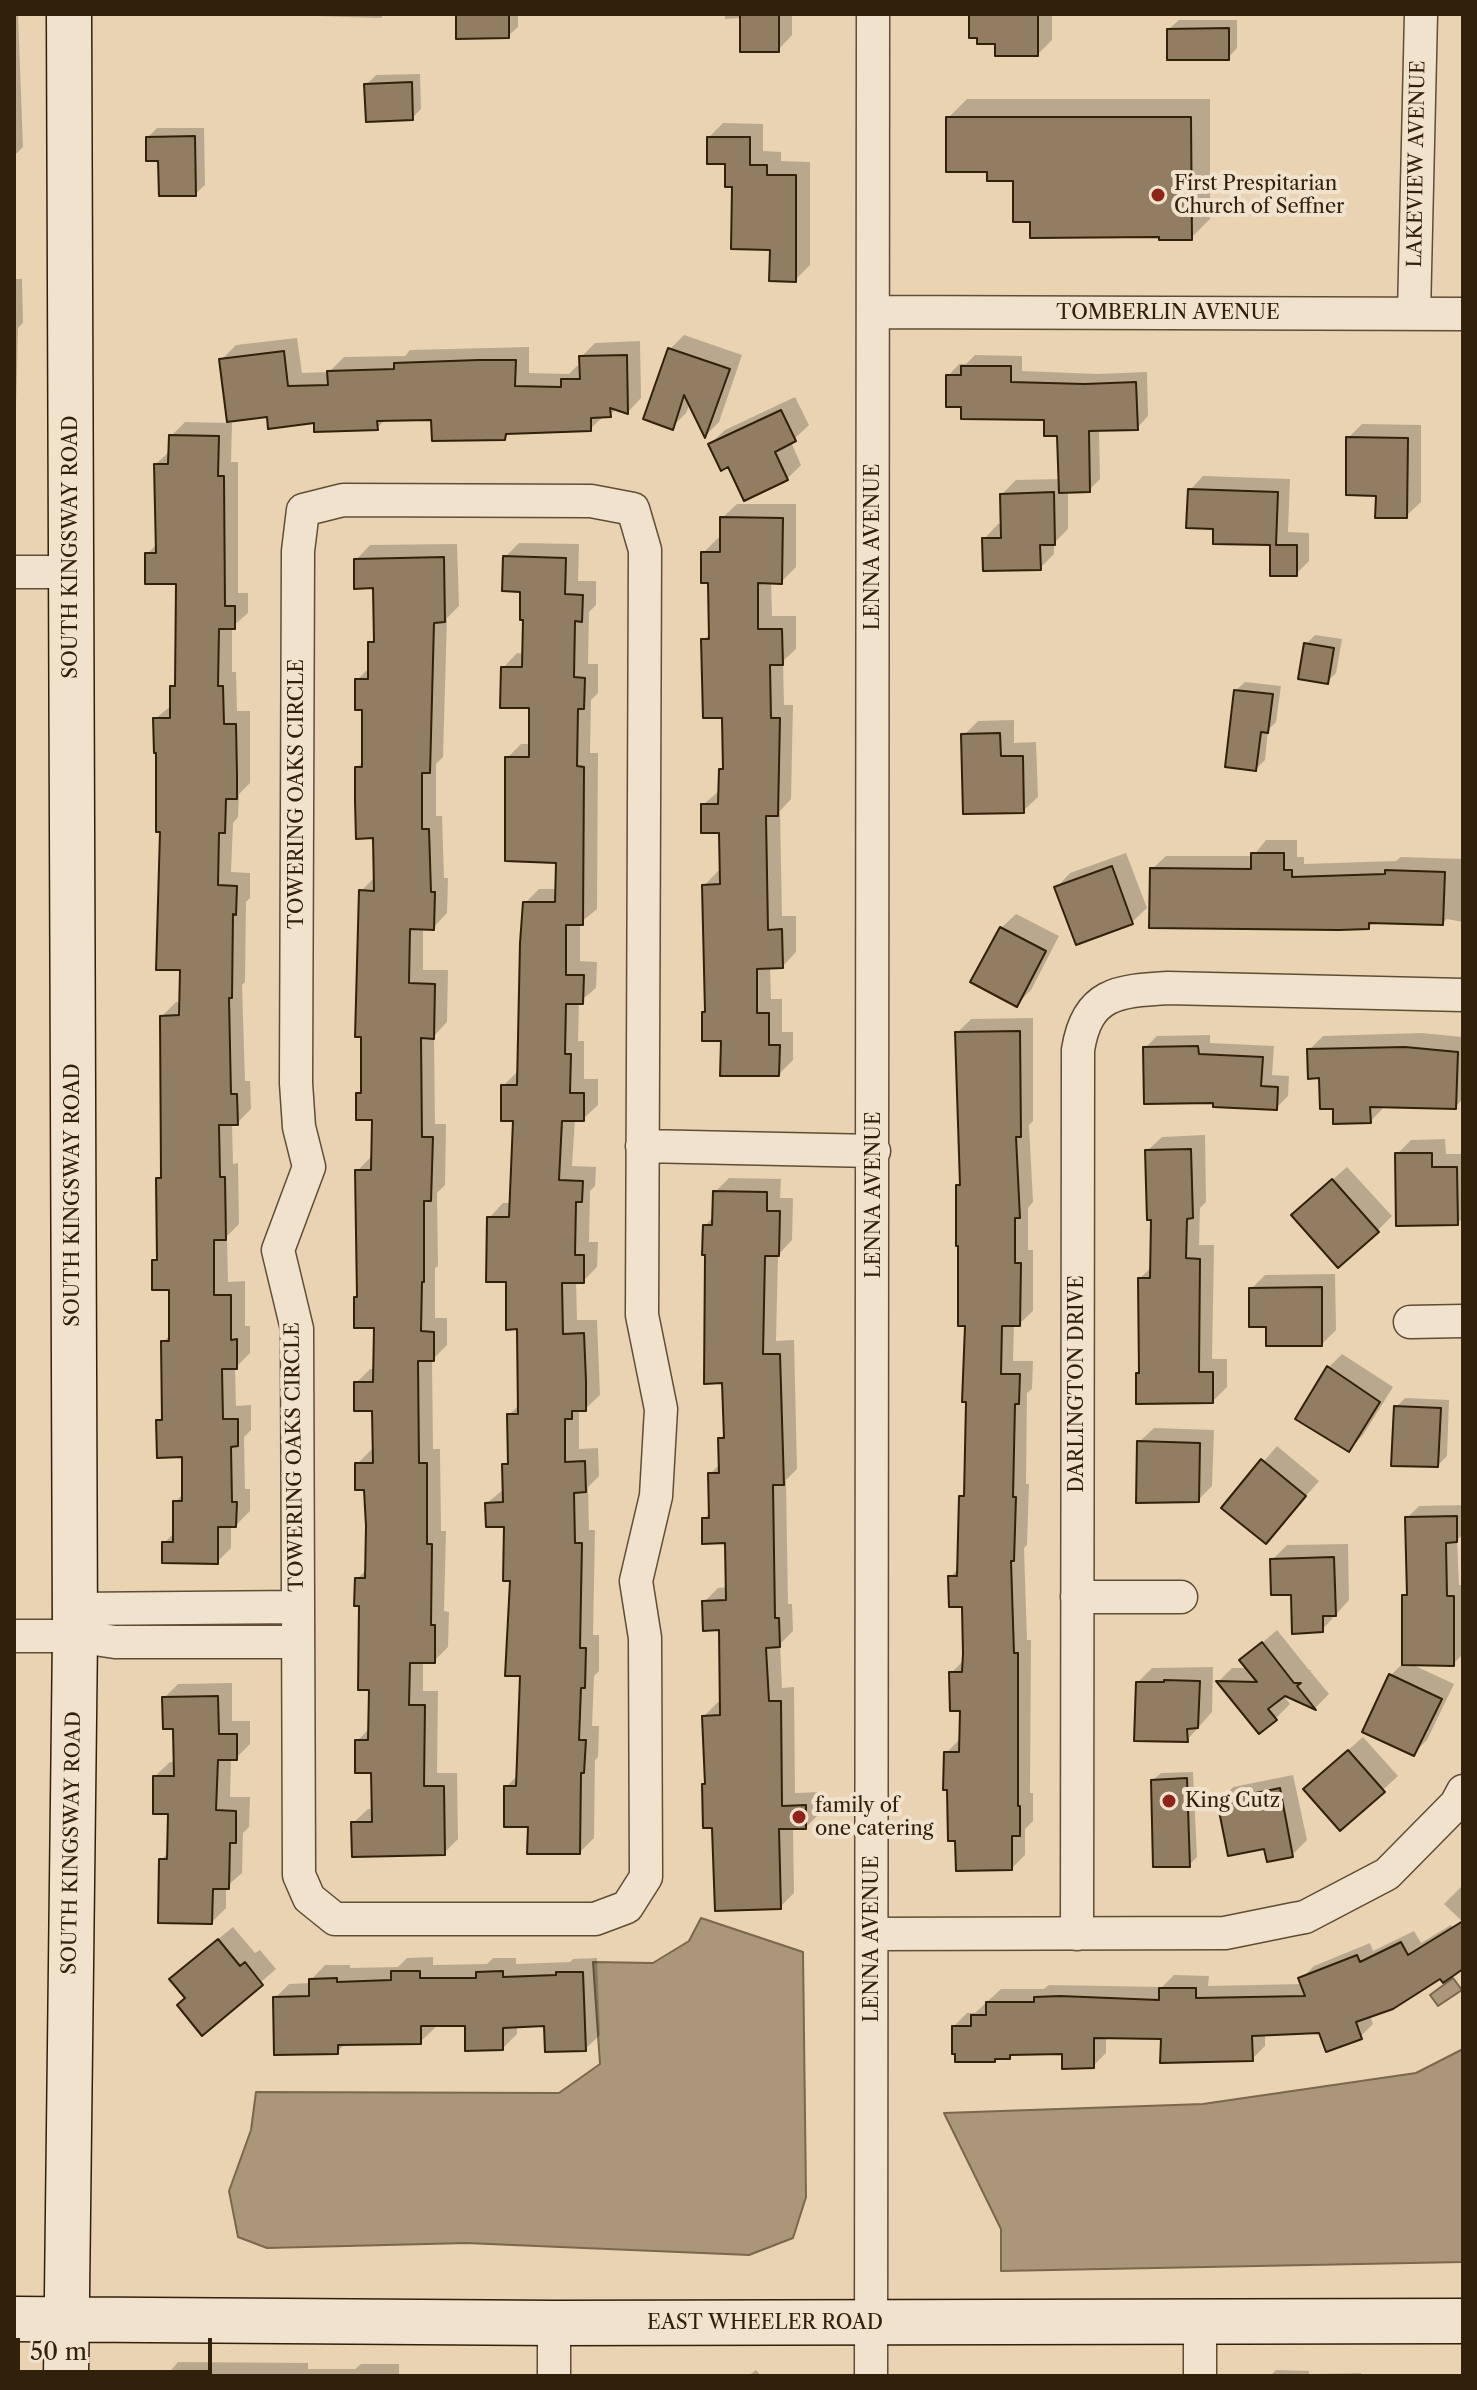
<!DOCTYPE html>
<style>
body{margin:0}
#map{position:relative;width:1477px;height:2390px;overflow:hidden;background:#e9d3b2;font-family:"Libre Caslon Text",serif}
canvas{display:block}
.frame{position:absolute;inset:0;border:16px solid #31200a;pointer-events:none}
.scale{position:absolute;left:16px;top:2338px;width:196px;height:36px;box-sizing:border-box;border:4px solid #31200a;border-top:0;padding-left:10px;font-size:24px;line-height:28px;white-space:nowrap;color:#31200a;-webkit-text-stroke:6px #f1e2cd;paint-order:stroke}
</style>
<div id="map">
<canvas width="1477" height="2390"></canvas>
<div class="frame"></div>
<div class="scale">50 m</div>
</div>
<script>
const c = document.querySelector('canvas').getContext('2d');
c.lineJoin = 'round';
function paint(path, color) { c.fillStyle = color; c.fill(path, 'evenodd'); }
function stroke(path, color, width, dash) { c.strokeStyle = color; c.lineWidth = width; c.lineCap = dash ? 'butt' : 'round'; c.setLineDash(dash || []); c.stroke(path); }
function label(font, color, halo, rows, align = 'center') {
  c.font = font + ' "Libre Caslon Text",serif'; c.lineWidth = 8; c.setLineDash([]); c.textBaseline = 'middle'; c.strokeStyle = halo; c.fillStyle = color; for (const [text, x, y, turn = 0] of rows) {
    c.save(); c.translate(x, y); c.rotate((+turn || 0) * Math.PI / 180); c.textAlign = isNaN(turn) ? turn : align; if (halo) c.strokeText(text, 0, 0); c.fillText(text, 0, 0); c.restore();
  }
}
const water = new Path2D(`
 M701 1918 803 1952 806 2197 793 2238 749 2255 466 2243 267 2248 238 2237 229 2191 251 2130 256 2092 559 2093 600 2064 593 1962 653 1963 689 1941Z
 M1453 1978 1462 1990 1438 2006 1430 1995Z
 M1463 2049V2262L1001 2271V2229L944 2113 1203 2104 1416 2073Z`);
const shadow = new Path2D(`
 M14 14H18L23 147 14 156Z
 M315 14H384L381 18 315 16Z
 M458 14H518V27L508 36Z
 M725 14H792V35L778 50 742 18 725 19Z
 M971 14H1052V40L1038 54 997 42Z
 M1179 20H1237V48L1228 58 1169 29Z
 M420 74 421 109 412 118 366 85 376 75Z
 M967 99H1210V219L1191 238 1032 220 1015 179 948 118Z
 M723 123 763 124V151L781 152V161L810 162V265L795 280 772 248 734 185 727 162 709 137Z
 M157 128H204L205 185 195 194 160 158 148 137Z
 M14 279H22L23 323 18 328 14 490Z
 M684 335 742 355 719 422 706 435 690 403 686 413 672 427 670 349Z
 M297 338 302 373 329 372 344 357 405 356 410 350 529 347V373L569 374 577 366H581V357L595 343 640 341 641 398 628 412 617 408 610 415 604 416 590 429 510 432 505 438 433 418 386 419 377 428 269 414 222 359 236 345Z
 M975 355 1022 356V371L1097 374 1147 372 1148 416 1137 428 1099 429 1100 479 1089 490H1068V529L1054 543V554L1040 568 984 539 998 524H1003L1002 494 1016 480 1061 479 1059 434 1046 418 963 405 948 376 959 364H966Z
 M795 397 809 425 791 442 801 465 787 479 729 465 710 444 725 430Z
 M185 422 232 423 231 462H238V593H248V613L232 627V672H236L237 711H250V783L239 794 238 817 233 823 231 872 250 873V898L246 902 245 982 242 985 245 1081H250L251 1109 237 1123H232L233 1164 238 1163 239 1224 227 1236 228 1282 245 1281V1326H250V1353L235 1368 236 1406 251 1405V1430L244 1437 245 1489H250V1511L236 1525H231V1548L217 1562 164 1543 175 1532V1502L184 1493V1455L158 1421 164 1415 163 1342 171 1334V1288L154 1261 159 1256 158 1179 163 1173 162 1016 176 1002H182V968L162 830 155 719 172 705V687L177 681 178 582 147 554 158 543 156 464 171 450V436Z
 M1362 424 1421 425V502L1406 516 1348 438Z
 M1203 476 1290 479 1288 532 1309 533V561L1296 574 1272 543 1215 527 1190 490Z
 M737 504H796V567L781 582H771L772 616H796V649L783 661 784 705H793L791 799 780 811 782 916H796V952L782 967H770L771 999H782V1032H793V1060L779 1074 723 1039 707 1010 704 886 718 871H721V831L703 805 720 790 721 770 725 766 724 716 703 640 711 633 710 581 703 553 718 538 722 539V518Z
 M519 543 579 544 578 581H596V605L589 612 588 664H598V693L591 700 590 753H598L597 909 580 923V961L597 962 596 988 579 1002 578 1041H584V1079H598V1105L583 1119H575L572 1166 596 1167 595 1186 590 1191 589 1242H598L597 1267 583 1281H576L577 1320H597L600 1395 585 1409H579V1449L598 1448 599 1476 588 1487 589 1530H595L593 1635H599V1671L594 1676 592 1726H599L598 1757 595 1760 594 1838 580 1852 530 1825 506 1787 518 1775 522 1674 506 1525 487 1503 504 1489V1465L510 1459 509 1415 520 1404 519 1327 489 1218 503 1203H512L516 1119 503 1086 517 1072 525 903 539 889H558L559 861 507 758 521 744H531V706L503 668 517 653 524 654 523 590 505 557Z
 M457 544 459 606 447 618 443 757 436 764V816H442L444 878H448L447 913 433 928H423V970H448L447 1022 434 1036 435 1124H446L445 1185 437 1193 438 1266 435 1268V1318H447V1345L432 1360 433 1449H440L441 1531H446L444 1611 449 1612 448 1647 434 1661H423V1691H438L437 1773H457L458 1839 444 1853 353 1823 368 1809H374L373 1771 357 1741 370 1728 371 1688 357 1579 367 1569 366 1488 357 1464 371 1450H375L374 1409 356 1383 370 1369H375L376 1326 356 1298 359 1295 357 1171 371 1157 374 1118 358 1093 363 1088 361 891 376 876 375 836 357 768 364 760V708L357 680 370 667V643L376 637 375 586 356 560 370 545Z
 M1315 635 1342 639 1336 673 1327 682 1306 644Z
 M1245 682 1281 686 1276 722 1268 730 1265 760 1256 769 1235 691Z
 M1014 720V743L1036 742 1038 797 1023 811 964 735 978 721Z
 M1266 840H1297V857H1304V864L1396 861 1401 857 1463 859V922L1447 919 1442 923 1375 921 1368 927 1152 869 1166 856H1253Z
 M1126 853 1147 908 1132 922 1077 942 1056 888 1070 873Z
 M1016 914 1059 936 1031 990 1017 1004 1001 928Z
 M1033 1018V1121L1029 1125 1033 1202 1028 1208V1250H1033V1311L1019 1324H1014L1013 1361H1033L1032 1389 1027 1393 1026 1484H1029L1027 1545 1024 1548 1027 1640H1031L1030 1793H1033V1821L1025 1829V1855L1012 1868 957 1839 946 1753 960 1739 962 1709 951 1673 965 1659 964 1605 950 1577 959 1568 961 1497 966 1491 967 1324 958 1186 962 1182 957 1033 971 1019Z
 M1421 1033 1463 1037V1099L1455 1107H1384L1370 1122 1335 1107 1309 1050 1323 1036Z
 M1210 1035V1043L1274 1046 1272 1075 1289 1076 1288 1096 1276 1108 1215 1101 1145 1048 1157 1036Z
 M1205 1135 1206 1202 1200 1208 1199 1245H1214L1212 1359H1227V1387L1213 1401 1138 1374 1141 1371 1140 1278 1152 1267 1153 1218 1147 1151 1162 1137Z
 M1445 1139 1446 1154H1463V1218L1457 1223 1397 1154 1411 1140Z
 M1347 1167 1392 1216 1378 1230 1308 1201Z
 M729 1178 781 1179 780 1198H793L792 1240 778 1255 776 1341 794 1340 797 1469 786 1480 788 1604H792L793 1631 780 1644 782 1688 794 1687 795 1793 820 1792V1813L806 1827H793L794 1893 780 1907 714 1826 707 1783 704 1716 718 1702H722L721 1628 704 1602 718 1588 728 1587 727 1541 704 1519 710 1512V1474L721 1463 720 1439 725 1433 724 1381 705 1226 714 1216 715 1192Z
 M1335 1274 1336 1330 1322 1344 1251 1289 1265 1275Z
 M1342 1354 1393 1387 1363 1435 1349 1450 1328 1368Z
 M1405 1398 1449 1400 1447 1456 1438 1465 1396 1407Z
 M1154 1428 1214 1430 1212 1486 1198 1500 1139 1442Z
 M1277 1446 1319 1481 1266 1542 1224 1508Z
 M1463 1505V1534L1457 1540 1459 1585H1463V1654L1453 1664H1411L1454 1684 1427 1740 1413 1754 1391 1675 1404 1662V1596L1409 1592 1407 1518 1419 1506Z
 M1348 1544 1349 1600 1322 1630 1293 1592 1272 1560 1287 1545Z
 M1277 1630 1309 1670H1312L1310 1671 1329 1694 1315 1708 1285 1693 1283 1695 1290 1704 1276 1718 1219 1681 1232 1668H1249L1242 1660Z
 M1213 1667 1212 1712 1187 1740 1138 1682 1152 1668Z
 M232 1683V1721H250V1744L236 1758H231L230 1797H250L249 1827 243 1833 242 1873 226 1887V1908L212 1922 161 1860 170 1851V1812L155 1776 170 1762H176L175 1727 164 1698 178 1684Z
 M1363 1737 1398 1776 1340 1829 1320 1775Z
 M1193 1772 1197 1857 1189 1865 1153 1780 1161 1773Z
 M1293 1775 1307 1840 1292 1855 1266 1847 1219 1802 1233 1787Z
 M1463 1885V1922L1444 1904Z
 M1451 1925 1463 1944V1965L1370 2015 1373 2024 1360 2037 1320 2031 1265 2033V2046L1252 2059 1163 2037 1106 2036V2053L1093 2066 1064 2052 1013 2053 1009 2057H997L995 2060 954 2026 967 2013H975L1001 1989H1044L1049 1985 1162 1987 1174 1975 1209 1976 1208 1986 1303 1984 1301 1979 1314 1966 1370 1943 1373 1951 1414 1931 1421 1943Z
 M233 1927 255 1953 260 1950 276 1969 202 2033 187 1997 186 1965Z
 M433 1957V1965L487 1964 493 1958H516V1964L570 1962 573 1959 597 1958 600 2035 585 2049 546 2024 517 2025V2034L503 2048 467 2024H435V2028L420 2042 346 2043 337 2052 275 1998 289 1984 311 1983V1980L325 1965H350V1968L398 1967 407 1958Z
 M178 2362 308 2363V2369H355L361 2364H399V2376H166Z
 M756 2370 761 2376H748Z
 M1276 2370 1309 2371V2374L1361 2373V2376H1262L1272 2374Z`);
const building = new Path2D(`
 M456 14H509V38L456 39Z
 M740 14H779V52H740Z
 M969 14H1038V56H995V44H977V38H969Z
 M1229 28V60H1167V29Z
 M412 82 413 120 366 122 364 84Z
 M946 117H1191L1192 240H1159V237L1030 238V222H1013V181H987V172H946Z
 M195 136 196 196H159L158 161H146V137Z
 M707 137H750V165H767V175H796V282L769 281 770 250 731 249 732 187H725V164H707Z
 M668 348 730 369 705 438 684 395 673 430 643 419Z
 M284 351 288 386 328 385 327 371 394 369V363L478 360H516L515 386 561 387V379H580L579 356 627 355 628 414 610 408 611 417 591 418V431L506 434 505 440 432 441 431 420 377 421 378 430 314 432V423L268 429 267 417 227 422 219 359Z
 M961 366H1011V382L1085 384 1136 382 1138 430 1089 431 1090 492 1059 493 1057 436H1044V420L961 419V407H946V375H961Z
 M781 410 796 441 775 452 788 480 744 501 728 467 721 471 708 444Z
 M169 435 219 436 218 476H224L225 606H235V629H219L218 686H223L224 724H236L237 775V799H226L225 833H219L218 885 237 886 236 915 233 914 232 998H229L231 1094H237L238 1125H219L220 1177H225L226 1240H214V1295H231V1340L237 1339V1369H222L223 1419H238V1446L231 1447 232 1502H237L236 1527H218V1564L162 1563V1542H173V1501H182V1457L157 1458 156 1420H162L161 1341H169V1290H152V1260H157L156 1178H161L160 1016 179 1015 180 970H156L160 832H156V753H154L153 718H170V686H175L176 584H145V553H156L154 464H168Z
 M1346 437 1408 438 1407 518H1375L1376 496 1346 495Z
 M1188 489 1278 492 1276 545H1297V576H1270V545L1213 544V529L1186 528Z
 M1054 492 1055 545H1040L1041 570 983 571 982 538H1001L1000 494Z
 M720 517 783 518 782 584 758 583V629H782L783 665H770L771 718H780L778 816H766L768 930 782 929 783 968 757 969V1013H769V1045H780L779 1076H720L721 1041H702V1012H705L702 885 720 884 719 833H701V804H718L719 769H723L722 718H703L701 639H709L708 583H701V552H720Z
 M503 556 566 558 565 594 583 595 582 622 575 621 574 677 585 678 584 709H578L577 766 584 767 583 925H566V975H584L583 1004H566L565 1054H571L570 1093H584V1121H562L559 1180 583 1181 582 1202H576L575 1255H584V1283H562L563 1334 584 1333 586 1381V1411H572V1419H565V1462L585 1461 586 1492 574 1493 575 1543H582L580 1648H586L585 1688H581L579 1740H586L584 1773H581L580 1854H527L528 1827H504V1786H516L520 1676H505L510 1581H503L504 1527H486L485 1503 503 1502 502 1464H508L507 1414H518L517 1329 506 1330V1282H486L487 1217H509L513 1121H501V1085H517L520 943 523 902H555L556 863 505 861V757H529V708H500L501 667H522L523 620H520V592L502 591Z
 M444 557 445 622 434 623 430 773H422V829H429L431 892H435L434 930 410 929 409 983 435 984 434 1039 421 1038 422 1137H433L431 1201H424V1282H422L421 1331 434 1332V1361H418L419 1463H427V1544H432L431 1625H435V1663H410L409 1705H425L424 1786H444L445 1855 352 1857 351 1822H372L371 1773H355V1740H368L369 1690H358L359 1606H354L355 1578H365L366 1526 364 1490H355V1463H373L372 1411H354V1382H373L374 1328H354V1297H357L355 1170H371L372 1120H356V1093H361V1037H355L359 890 374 891 373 838 356 839 355 801V767H362V710H355V679H368V642H374L373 588 354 589V559Z
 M1304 643 1334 648 1328 684 1298 679Z
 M1234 690 1273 694 1268 733 1261 732 1256 771 1225 767Z
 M1000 733 1001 756H1023L1024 813 963 814 961 734Z
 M1251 853H1284V870H1292V877L1385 874V870L1445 872 1443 925 1369 923V929L1339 930 1149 928 1150 868 1251 869Z
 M1112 866 1133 924 1076 945 1054 887Z
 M1000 927 1046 951 1017 1007 970 982Z
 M1020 1031 1021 1137H1016L1020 1218H1015V1263H1021L1020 1326H1002L1001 1374H1020L1019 1404H1015L1013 1497H1016L1014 1561H1011L1014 1653H1018V1806H1020V1836H1012V1870L956 1871 955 1841H948L947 1790H943L944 1752H959L960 1711H950L949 1672H962L963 1654 962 1607H949L948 1576H957L959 1496H964L966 1402H962L965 1326H958V1246H956V1185H960L955 1032Z
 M1198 1046 1199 1054 1263 1057 1261 1086 1278 1087 1277 1110 1213 1107V1103L1144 1104 1143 1047Z
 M1405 1047 1458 1052 1456 1109 1370 1107 1371 1123 1333 1124V1109H1320L1319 1078 1308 1079 1307 1049Z
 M1191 1149 1193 1218 1187 1219 1186 1258 1200 1259 1199 1372H1213V1403L1136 1404V1373H1139L1138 1278H1150L1151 1220H1147L1145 1150Z
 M1395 1153H1432V1167H1457L1458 1225 1396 1226Z
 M1332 1179 1379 1232 1338 1268 1291 1215Z
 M713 1191 767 1192V1211H780L779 1256H765L763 1354H780L784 1485H773L775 1618H779L780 1647 766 1648 769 1701H781L782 1806 806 1805V1829H779L781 1909 715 1911 712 1828H703L702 1784H705L702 1716 720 1715 719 1630 703 1631 702 1601 726 1600 725 1543 702 1544V1518H709L708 1473H719L718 1438H724L722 1383 704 1384 705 1255H702L703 1225H712Z
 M1322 1287V1346H1266V1327H1249V1288Z
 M1327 1366 1380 1402 1349 1452 1295 1419Z
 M1394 1406 1441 1408 1438 1467 1391 1466Z
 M1137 1441 1200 1443 1199 1502 1136 1503Z
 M1261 1459 1306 1496 1266 1544 1221 1508Z
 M1457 1516V1542L1446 1543 1447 1596H1454V1666L1402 1665V1595H1407L1405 1517Z
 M1334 1557 1336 1616H1323V1632L1292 1634 1291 1595H1271L1270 1559Z
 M1262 1642 1294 1683H1301L1297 1686 1316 1710 1285 1696 1268 1709 1277 1720 1259 1734 1216 1681 1257 1682 1239 1660Z
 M1389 1674 1442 1699 1414 1756 1362 1732Z
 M1164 1680 1200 1681 1198 1728 1187 1729 1188 1742 1134 1741 1136 1682H1164Z
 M218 1696 219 1734H237V1760H218L216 1810 236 1811V1843H230L229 1889H213L212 1924 158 1923 159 1859H167L168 1814H153V1776H174L173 1729H163L162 1697Z
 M1348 1750 1385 1792 1340 1831 1303 1789Z
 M1187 1778 1190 1867H1153L1151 1780Z
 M1280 1788 1293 1857 1267 1862 1264 1849 1228 1856 1217 1801Z
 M1463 1921V1969L1443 1983 1440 1979 1393 2009 1356 2022 1362 2039 1326 2052 1319 2033 1252 2036 1253 2061 1160 2063 1161 2039 1094 2038V2068L1062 2069V2054L1010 2055V2059H995V2062H955V2054H952V2026H971V2015H986V2002H1034V1997L1060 1996 1159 2000V1988H1196V1998L1305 1996 1298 1978 1357 1955 1360 1962 1401 1942 1408 1955Z
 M218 1939 240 1966 245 1962 263 1985 202 2036 177 2005 185 1998 169 1979Z
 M391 1971H420V1978H476V1972L503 1971V1977L556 1975V1972H583L586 2051 545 2052 544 2026 503 2028V2050L465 2051V2026H421V2044L338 2045V2054L274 2055 273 1997 309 1996V1979L337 1978V1982L391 1980Z`);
const street = new Path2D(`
 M873 312 1463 314
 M1414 314 1421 14
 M343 500 591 501 633 509 645 550 642 1315 661 1409 656 1496 636 1581 645 1638 646 1877 627 1907 595 1919H335L309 1898 299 1875 297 1329 278 1250 309 1167 299 1127 296 1083 298 551 303 510Z
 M14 572H71
 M642 1146 874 1151
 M1410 1322 1463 1321
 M1077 1597H1181
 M75 1609 298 1607
 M14 1636H75L115 1642H298
 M872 1934 1225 1933 1294 1919 1305 1917 1387 1874 1456 1804 1463 1791
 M1077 1934 1078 1050C1087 993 1117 991 1168 988L1463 995
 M1200 2322V2376
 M554 2376V2323
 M871 2376 873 14`);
const secondary = new Path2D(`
 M14 2319 554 2323 1463 2321
 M66 2376 75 1636 69 14`);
const markers = [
 [1158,195,8,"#8f2418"],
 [1169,1801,8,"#8f2418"],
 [799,1817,8,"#8f2418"]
];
const streetNames = [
 ["LAKEVIEW AVENUE",1417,164,-89],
 ["TOMBERLIN AVENUE",1168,313],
 ["SOUTH KINGSWAY ROAD",71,547,-90],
 ["LENNA AVENUE",873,547,-90],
 ["TOWERING OAKS CIRCLE",297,794,-90],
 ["SOUTH KINGSWAY ROAD",73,1195,-90],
 ["LENNA AVENUE",874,1195,-90],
 ["DARLINGTON DRIVE",1077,1384,-90],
 ["TOWERING OAKS CIRCLE",295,1457,-91],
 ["SOUTH KINGSWAY ROAD",72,1843,-89],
 ["LENNA AVENUE",872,1939,-90],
 ["EAST WHEELER ROAD",765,2323]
];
const poiNames = [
 ["First Prespitarian",1174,184],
 ["Church of Seffner",1174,207],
 ["King Cutz",1185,1801],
 ["family of",815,1806],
 ["one catering",815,1829]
];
paint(water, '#aa9679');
stroke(water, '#7a674d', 2);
paint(shadow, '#0003');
paint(building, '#917d61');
stroke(building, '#31200a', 2);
stroke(street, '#5f4d34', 35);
stroke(secondary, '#31200a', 47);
stroke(street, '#f1e2cd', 32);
stroke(secondary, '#f1e2cd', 44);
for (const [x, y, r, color] of markers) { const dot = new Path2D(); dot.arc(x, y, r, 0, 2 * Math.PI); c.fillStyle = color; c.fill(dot); stroke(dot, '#f1e2cd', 3); }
label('20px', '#31200a', '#f1e2cd', streetNames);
label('20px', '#31200a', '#f1e2cd', poiNames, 'left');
</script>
